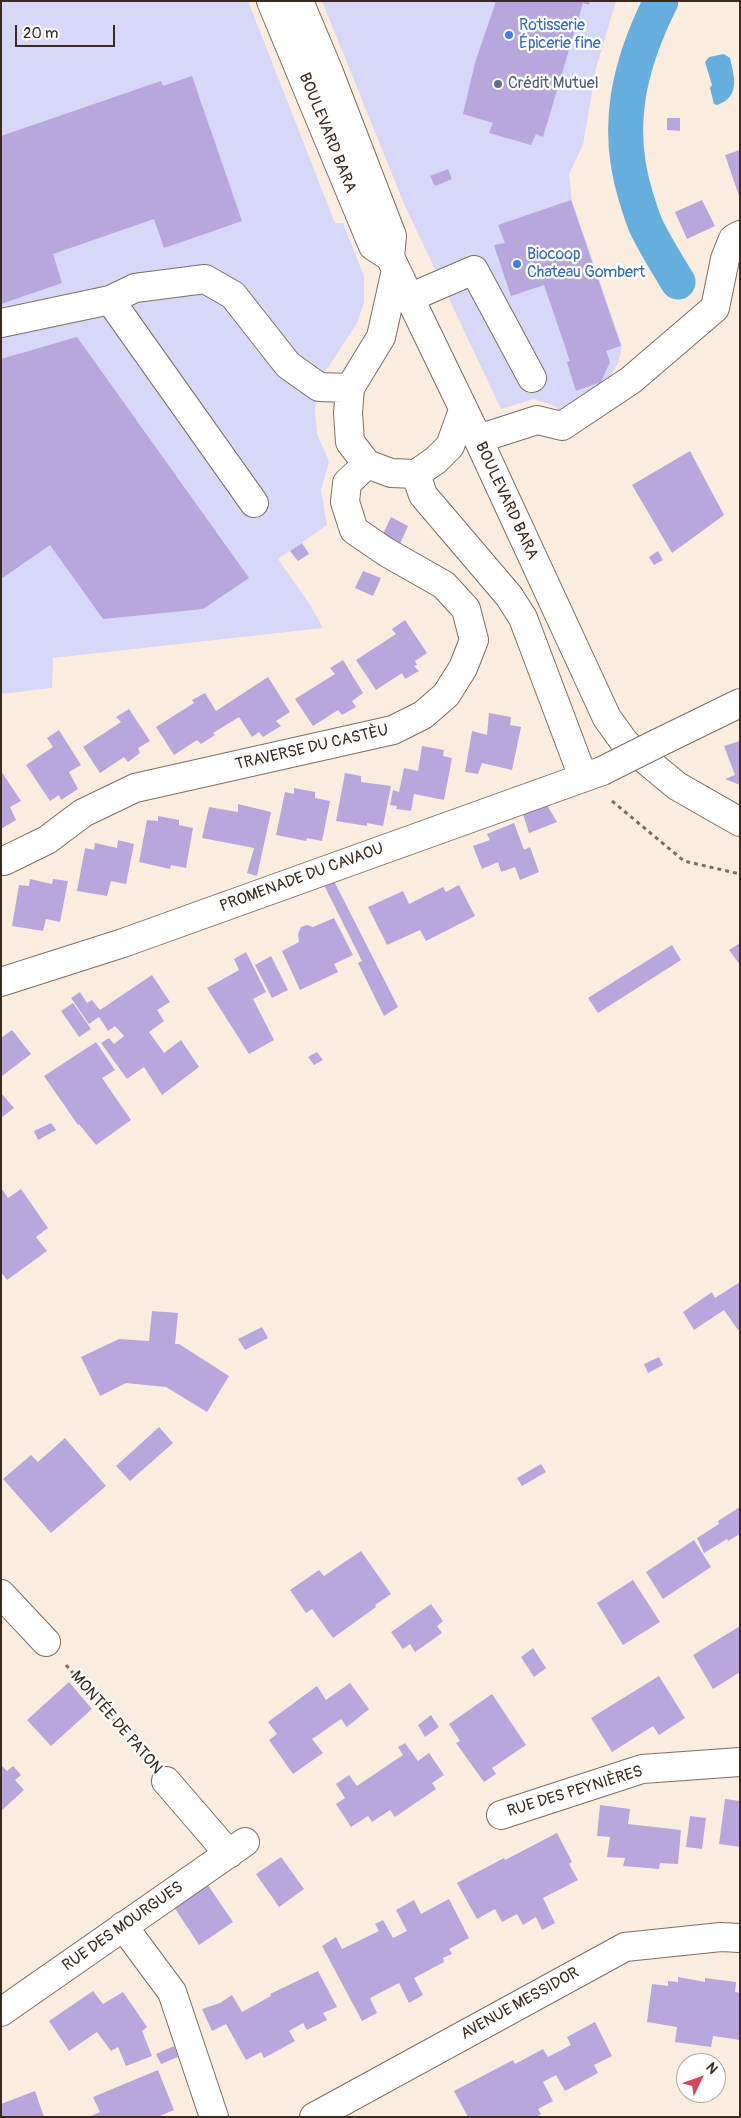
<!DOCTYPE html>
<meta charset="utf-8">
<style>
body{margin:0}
#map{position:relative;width:741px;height:2118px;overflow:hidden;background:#faeddf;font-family:Pangolin,sans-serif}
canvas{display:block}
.frame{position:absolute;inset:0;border:2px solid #3b2a1e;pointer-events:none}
.north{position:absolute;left:676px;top:2053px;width:50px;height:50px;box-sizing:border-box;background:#fff;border:1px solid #b1aaa5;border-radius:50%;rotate:48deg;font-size:14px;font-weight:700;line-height:20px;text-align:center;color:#3b2a1e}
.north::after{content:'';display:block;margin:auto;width:18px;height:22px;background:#d1495b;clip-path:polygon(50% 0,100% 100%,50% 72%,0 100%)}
.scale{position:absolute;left:15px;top:25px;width:100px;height:22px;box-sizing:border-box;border:2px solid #3b2a1e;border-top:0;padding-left:6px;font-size:15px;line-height:18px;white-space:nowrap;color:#3b2a1e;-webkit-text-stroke:4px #fff;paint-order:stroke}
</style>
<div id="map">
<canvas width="741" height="2118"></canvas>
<div class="frame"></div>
<div class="north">N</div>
<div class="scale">20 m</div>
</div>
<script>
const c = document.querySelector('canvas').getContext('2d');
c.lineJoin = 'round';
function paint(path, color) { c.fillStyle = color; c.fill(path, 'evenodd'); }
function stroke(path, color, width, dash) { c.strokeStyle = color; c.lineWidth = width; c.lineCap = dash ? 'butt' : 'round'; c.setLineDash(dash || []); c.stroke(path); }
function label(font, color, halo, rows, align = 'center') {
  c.font = font + ' Pangolin,sans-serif'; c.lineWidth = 4.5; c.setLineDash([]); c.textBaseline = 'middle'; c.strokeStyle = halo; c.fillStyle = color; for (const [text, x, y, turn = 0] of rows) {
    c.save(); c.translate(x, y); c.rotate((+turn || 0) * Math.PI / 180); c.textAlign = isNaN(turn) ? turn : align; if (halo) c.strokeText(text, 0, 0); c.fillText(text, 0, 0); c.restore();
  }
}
const built = new Path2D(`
 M1 1H248L335 223H343L364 276V303L357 323 325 372 319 387 315 410 317 434 329 461 321 490 327 525 278 559 309 603 323 628 53 658 52 688 1 694Z
 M322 1H616L596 68 583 145 569 174 572 201 622 346 618 363 609 378 560 412 555 406 534 399 501 409 405 206Z`);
const water = new Path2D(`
 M724 54 730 58C734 76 741 97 717 105L714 104 710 88 712 85 705 62 709 57Z`);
const canal = new Path2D(`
 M661 1C629 65 614 127 636 197 639 206 642 217 646 226 655 245 667 264 678 282`);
const building = new Path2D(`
 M496 1H590L589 5 583 3 543 137 536 134 531 145 489 133 493 123 463 114 475 63Z
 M192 76 242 221 164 248 154 219 53 254 62 283 1 304V136L161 81 163 86Z
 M667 118H680V131L667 130Z
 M740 150V196H739L725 155Z
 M448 169 452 179 435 186 430 176Z
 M571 200 621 346 606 351 610 362 601 382 576 391 567 362 570 361 544 285 511 296 494 245 505 243 498 225Z
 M702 200 715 226 687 239 675 212Z
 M77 337 249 578 203 609 103 619 50 545 1 579V359Z
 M690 451 724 515 672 553 632 485Z
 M391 517 408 526 400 544 383 534Z
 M302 543 309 554 298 561 290 551Z
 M658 551 663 560 654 565 649 557Z
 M363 571 381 578 373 596 355 588Z
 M405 620 427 653 415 661 417 665 414 666 419 671 405 679 402 673 376 690 356 660 396 634 392 629Z
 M343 660 363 693 352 701 356 707 342 715 338 710 313 726 295 699 335 674 330 668Z
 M268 677 290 712 276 721 281 726 263 737 259 732 252 737 239 717 213 733 215 735 201 744 197 740 174 755 156 727 194 703 192 700 205 693 216 711Z
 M129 709 150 741 138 748 140 753 128 762 124 757 100 773 83 747 121 722 116 717Z
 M489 713 511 717 510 725 521 727 512 770 482 763 478 774 465 772 472 731 487 735Z
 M59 730 81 765 69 772 78 789 61 800 59 795 50 801 26 765 53 747 47 738Z
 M740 741V785L725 779 735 775 724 746Z
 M422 746 444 750 443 756 452 758 444 800 414 794 411 811 396 809 397 806 390 805 393 790 399 792 404 768 418 771Z
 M1 771 21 801 10 807 16 820 1 829Z
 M345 773 361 776V782L391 786 383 826 367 823V826L336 821Z
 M294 788 315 792V798L330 801 322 841 307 838 306 841 276 835 285 792 294 794Z
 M544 800 557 822 529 833 521 808Z
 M238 804 271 812 257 876 247 873 254 848 202 838 209 807 238 812Z
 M158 816 179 820V825L193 828 186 868 171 865 170 869 139 862 147 820 158 821Z
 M514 823 524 850 530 847 539 872 520 880 515 867 501 872 498 862 482 869 473 846 490 840 487 834Z
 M118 840 134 844 126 884 111 881 107 896 77 891 85 848 94 850 95 843 117 848Z
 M30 879 52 884 53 879 68 881 60 922 46 919 43 931 12 926 19 885 29 886Z
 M334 881 398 1007 384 1016 358 963 362 961 324 885Z
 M459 885 475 916 426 941 420 930 387 945 368 907 403 891 409 904 443 887 446 892Z
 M334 918 353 955 334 964 338 972 300 990 282 951 299 942 298 934 301 927 307 925 313 927Z
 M740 943V965L729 950Z
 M672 945 681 960 598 1013 588 998Z
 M246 952 266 992 253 999 274 1040 249 1054 207 988 239 970 234 959Z
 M271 956 288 990 272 998 255 965Z
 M152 975 170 1002 157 1010 164 1021 149 1032 164 1053 181 1040 199 1067 162 1095 144 1067 127 1079 101 1043 109 1038 114 1044 124 1036 115 1026 108 1031 99 1017 89 1024 71 998 80 992 87 1003 92 1000 100 1010Z
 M73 1003 91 1029 79 1037 61 1011Z
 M12 1030 31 1054 2 1076 1 1038Z
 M96 1042 115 1070 102 1078 131 1120 96 1145 79 1124 78 1125 44 1076Z
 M317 1052 323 1060 314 1065 308 1057Z
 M1 1093 14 1108 1 1118Z
 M51 1123 56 1130 38 1140 34 1131Z
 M1 1188 8 1198 21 1189 48 1228 36 1237 47 1251 7 1280 1 1272Z
 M740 1282V1329L738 1330 724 1310 694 1330 683 1312 712 1292 715 1298Z
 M152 1311 178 1313 175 1344H179L229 1376 207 1412 166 1387 126 1383 100 1396 81 1357 119 1339 149 1341Z
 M262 1327 268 1338 245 1350 238 1339Z
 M659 1357 663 1365 648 1373 644 1364Z
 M159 1427 173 1443 130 1481 116 1466Z
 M65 1438 106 1486 51 1533 3 1479 31 1455 38 1462Z
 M541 1464 546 1472 522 1486 517 1478Z
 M740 1507V1534L728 1541 727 1539 704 1553 697 1538 719 1524 718 1521Z
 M694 1540 711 1567 663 1599 646 1572Z
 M361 1551 391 1594 375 1605 376 1607 333 1638 312 1609 306 1613 290 1590 319 1570 324 1576Z
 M633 1580 660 1622 623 1645 597 1603Z
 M431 1604 443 1621 437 1626 442 1633 415 1652 410 1644 403 1649 391 1632Z
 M740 1626V1672L713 1689 693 1655Z
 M533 1648 546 1668 534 1677 521 1657Z
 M659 1676 685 1718 659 1735 653 1726 612 1752 591 1718Z
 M69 1682 92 1709 51 1746 27 1720Z
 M350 1683 369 1709 347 1727 341 1719 312 1739 323 1753 293 1774 269 1740 277 1734 268 1722 317 1686 326 1700Z
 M492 1694 526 1745 492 1768 496 1774 484 1782 456 1743 460 1741 449 1724Z
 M431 1715 439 1727 425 1737 418 1725Z
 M405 1743 418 1761 429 1753 444 1775 432 1783 436 1789 395 1817 390 1810 372 1822 368 1816 351 1827 336 1804 345 1798 336 1784 349 1775 357 1786 403 1755 398 1747Z
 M1 1765 7 1771 13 1766 21 1775 15 1780 24 1790 1 1811Z
 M725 1799 740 1801V1847L719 1844Z
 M600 1805 630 1809 628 1824 681 1830 678 1864 660 1863 659 1869 623 1866 625 1858 607 1857 610 1837 597 1836Z
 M690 1816 706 1818 702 1849 686 1847Z
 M557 1833 572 1862 569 1864 578 1880 543 1898 555 1923 542 1930 536 1917 523 1925 517 1914 502 1922 495 1909 477 1919 457 1883 504 1858 505 1860Z
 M281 1857 304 1889 279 1907 256 1874Z
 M205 1881 233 1922 199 1945 172 1904Z
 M449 1899 469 1938 449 1949 452 1954 443 1958 444 1962 414 1978 423 1995 409 2003 399 1983 370 1998 377 2013 362 2021 322 1946 336 1937 342 1949 379 1931 375 1924 383 1920 393 1938 407 1931 396 1910 414 1900 421 1914Z
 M318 1971 337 2007 323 2013 327 2020 307 2030 303 2023 289 2031 295 2041 264 2058 261 2052 246 2060 226 2024 212 2031 202 2009 220 2003 232 1995 242 2012 271 1996 270 1994Z
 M678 1977 705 1982V1978L736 1982 735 1992 740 1993V2040L713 2036 711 2047 675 2042 677 2027 647 2022 652 1984 668 1986V1981L678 1982Z
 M93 1991 103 2004 123 1992 147 2027 142 2031 152 2056 126 2066 118 2047 111 2051 97 2032 69 2051 49 2021Z
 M595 2022 612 2056 594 2065 598 2073 565 2091 556 2075 543 2082 553 2101 538 2109 541 2114 536 2117H468L454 2091 513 2060 515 2064 543 2049 548 2057 571 2045 567 2037Z
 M174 2046 178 2057 161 2064 156 2054Z
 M158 2070 174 2110 157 2117H89L100 2112 93 2097Z
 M35 2091 44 2117H1V2104Z`);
const path = new Path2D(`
 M612 801 684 861 740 874
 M66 1665 147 1759`);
const minor = new Path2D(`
 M271 1 373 246 390 257
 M299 1 328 70 392 236 390 257 478 439 607 718 625 743 677 786 740 822
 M396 270 381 337 350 388 348 413 350 442 367 464 391 473 416 474 436 460 450 446 463 410
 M409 298 474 270 532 378
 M110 300 254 503
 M1 323 110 300 135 288 205 279 233 295 288 365 319 387 350 388
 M478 439 537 420 562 426 631 380 715 308 725 259 733 239 740 235
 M416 474 423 495 509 596 523 618 583 777
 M658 743 740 703
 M1 861H4L47 840 83 813 135 788 393 730 423 715 446 695 463 668 474 640 466 609 444 585 386 552 354 530 345 502 347 483 367 464
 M1 982 123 943 602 771
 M1 1594 46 1642
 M166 1781 229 1854
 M501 1815 642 1769 740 1762
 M123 1926 172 1992 214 2117
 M1 2012 245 1842
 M314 2117 625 1947 721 1937 740 1938`);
const minorBridge = new Path2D(`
 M602 771 658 743`);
const markers = [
 [509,35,5,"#3f7fe0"],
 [498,84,5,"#5c6f8a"],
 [517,264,5,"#3f7fe0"]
];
const shopNames = [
 ["Rotisserie",519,26],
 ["Épicerie fine",519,44],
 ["Biocoop",527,255],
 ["Chateau Gombert",527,273]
];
const serviceNames = [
 ["Crédit Mutuel",508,84]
];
const streetNames = [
 ["BOULEVARD BARA",327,133,68],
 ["BOULEVARD BARA",506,501,65],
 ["TRAVERSE DU CASTÈU",312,748,-13],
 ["PROMENADE DU CAVAOU",302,878,-20],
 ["MONTÉE DE PATON",116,1723,49],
 ["RUE DES PEYNIÈRES",575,1792,-17],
 ["RUE DES MOURGUES",123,1927,-35],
 ["AVENUE MESSIDOR",520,2004,-29]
];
paint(built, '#d7d7f8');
paint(water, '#66aedd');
stroke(canal, '#66aedd', 35);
paint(building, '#b8a7dc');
stroke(minor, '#7e6e62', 30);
stroke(path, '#7e6e62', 3, [4, 4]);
stroke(minor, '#fff', 28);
stroke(minorBridge, '#7e6e62', 30, []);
stroke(minorBridge, '#fff', 28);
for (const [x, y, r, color] of markers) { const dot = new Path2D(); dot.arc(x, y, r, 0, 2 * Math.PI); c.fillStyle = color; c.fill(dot); stroke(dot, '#fff', 2); }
label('16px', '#366cbe', '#fff', shopNames, 'left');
label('16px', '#4e5e75', '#fff', serviceNames, 'left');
label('16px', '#3b2a1e', '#fff', streetNames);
</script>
